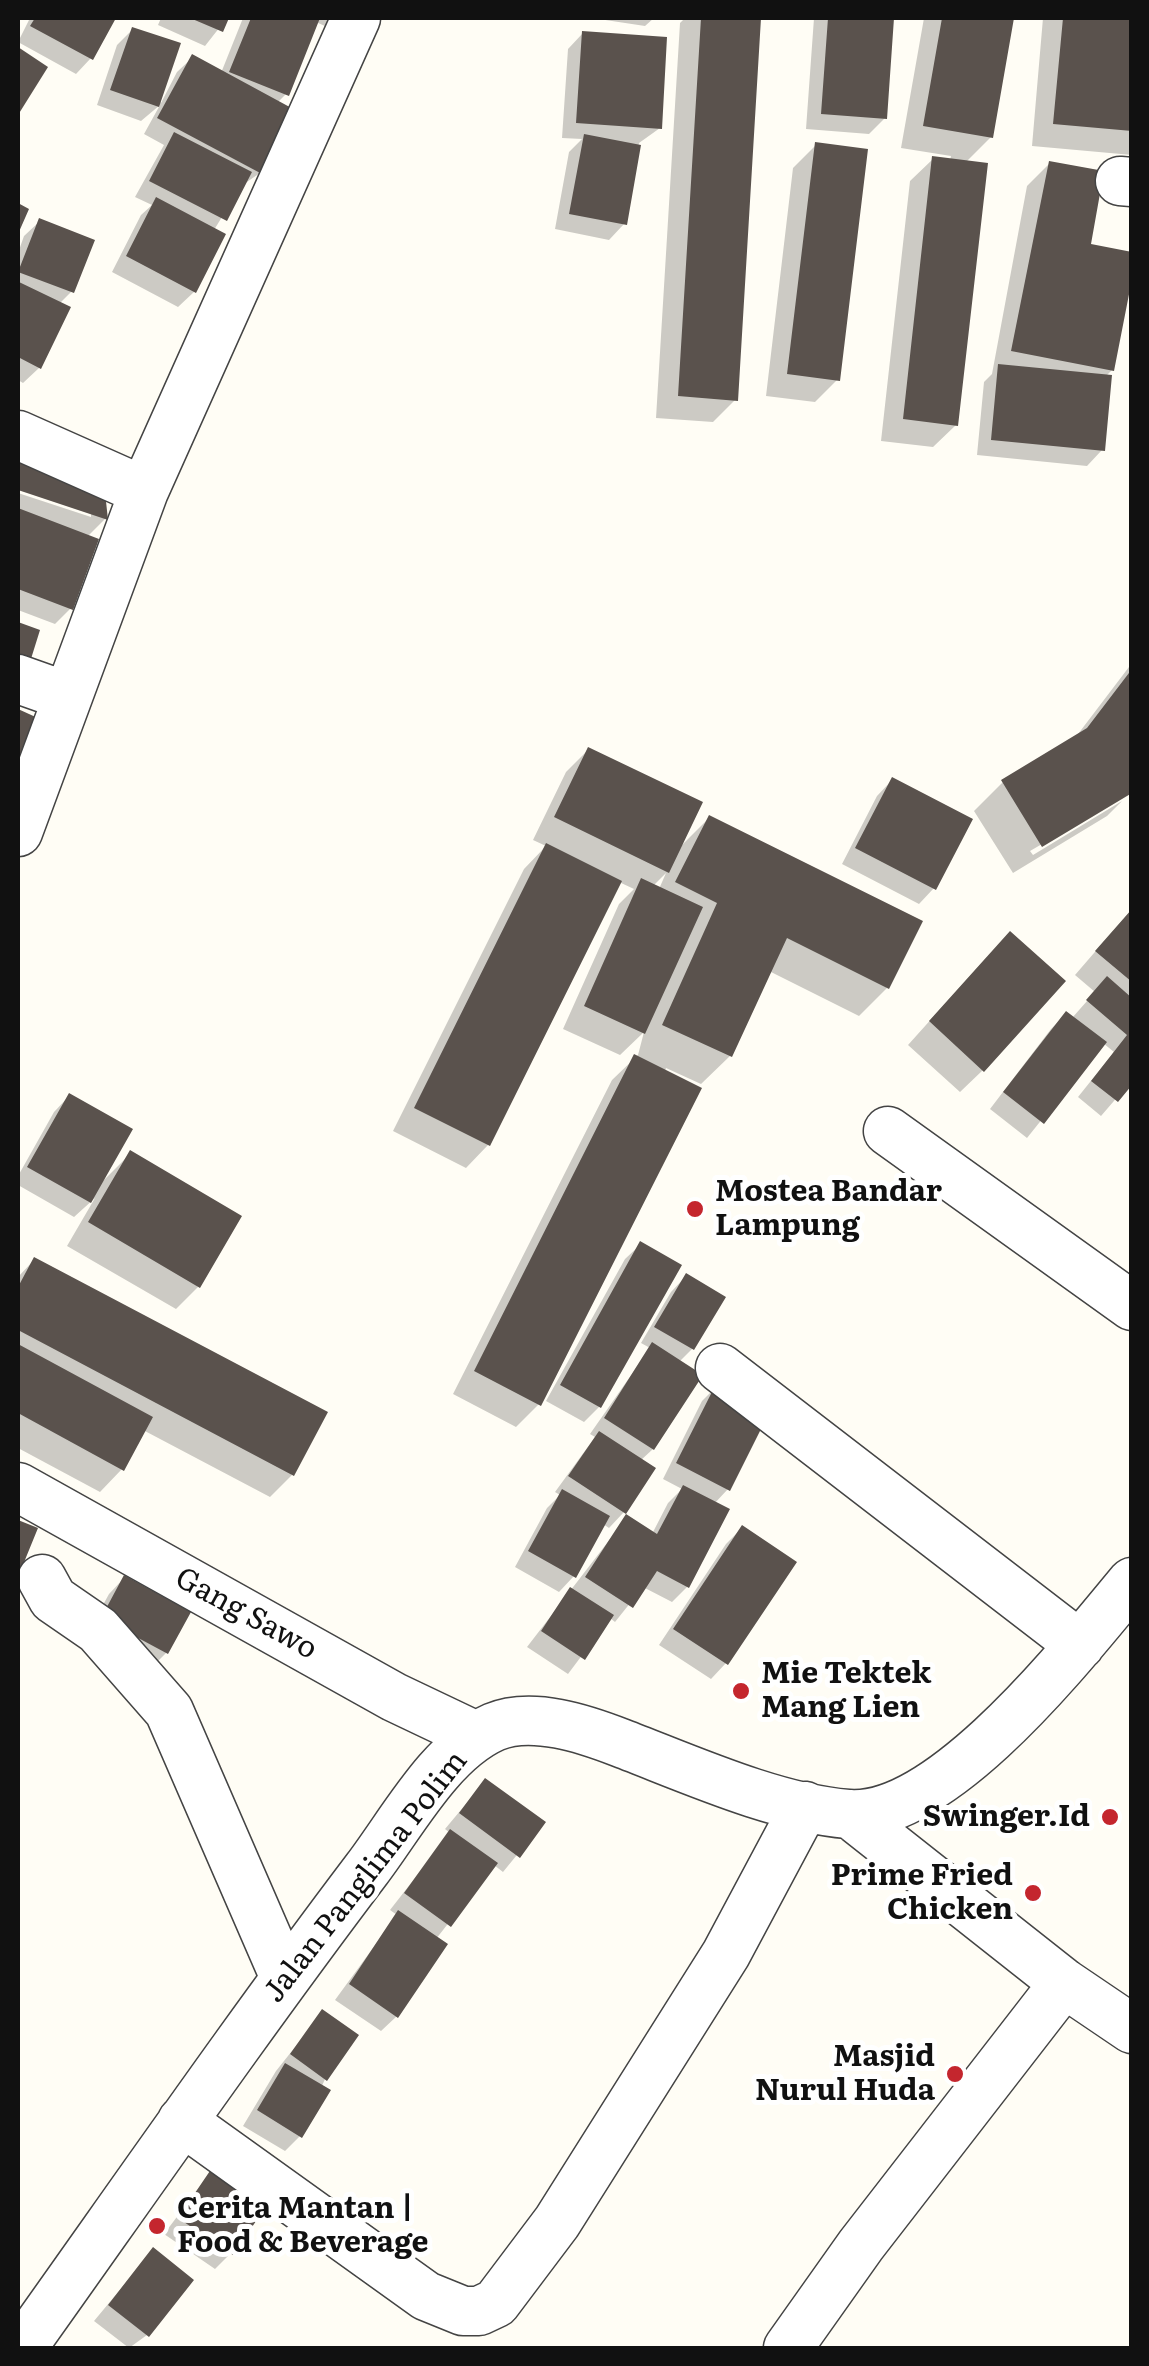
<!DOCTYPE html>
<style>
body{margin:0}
#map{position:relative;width:1149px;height:2366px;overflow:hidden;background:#fffdf5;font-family:Literata,serif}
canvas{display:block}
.frame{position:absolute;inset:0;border:20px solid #111;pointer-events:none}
</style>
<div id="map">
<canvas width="1149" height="2366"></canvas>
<div class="frame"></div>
</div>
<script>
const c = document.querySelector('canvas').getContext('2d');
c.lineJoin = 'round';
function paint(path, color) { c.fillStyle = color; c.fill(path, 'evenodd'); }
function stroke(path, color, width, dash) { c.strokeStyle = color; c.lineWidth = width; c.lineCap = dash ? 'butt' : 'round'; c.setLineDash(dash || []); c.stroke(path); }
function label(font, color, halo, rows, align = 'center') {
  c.font = font + ' Literata,serif'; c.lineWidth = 10; c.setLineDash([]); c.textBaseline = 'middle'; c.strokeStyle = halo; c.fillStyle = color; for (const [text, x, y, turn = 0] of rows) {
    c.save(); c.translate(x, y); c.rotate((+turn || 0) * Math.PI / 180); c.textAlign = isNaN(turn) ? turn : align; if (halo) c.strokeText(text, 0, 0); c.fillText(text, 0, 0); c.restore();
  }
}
const shadow = new Path2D(`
 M30 18H113L91 58 76 74 18 42Z
 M161 18H227L205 46 158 25Z
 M243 18H336L327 27 316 22 286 94 277 103 260 173 241 186 214 230 223 235 194 292 178 307 112 272 141 215 152 205 135 197 164 145 144 134 160 105 141 121 97 105 117 45 132 30 161 103 177 72 193 57 221 73Z
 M592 18H654L645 26Z
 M685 18H758L735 400 713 422 656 418 680 23Z
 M814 18H892L885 118 869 134 806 129Z
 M924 18H1012L991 137 965 163 956 425 933 447 881 441 910 181 933 159 950 161 951 156 901 148Z
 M1043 18H1132V155L1032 146Z
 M583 33 660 128 639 143 624 224 609 240 555 229 569 152 582 139 562 138 568 49Z
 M816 145 838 379 815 402 766 396 793 168Z
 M1049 164 1088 246 1112 370 1105 377 1102 450 1087 466 977 455 984 382 992 374 1027 186Z
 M40 221 71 292 59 304 39 368 23 383 18 380V253L24 236Z
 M18 464 103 494 105 519 87 537 71 608 55 624 18 610V493L91 517V512L18 487Z
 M1132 663V792L1030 851 1033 855 1122 801 1107 816 1013 873 974 811 1003 782 1075 738Z
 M588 750 680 847 709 818 887 988 859 1016 769 971 730 1056 701 1084 666 1068 539 1404 516 1427 453 1394 612 1080 638 1055 644 1032 620 1055 563 1029 619 904 634 889 619 882 488 1145 466 1168 393 1131 524 869 546 846 533 840 566 772ZM666 873 659 889 653 886Z
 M892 780 934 888 919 904 842 864 877 796Z
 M1132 909V1080L1101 1116 1078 1097 1114 1052 1103 1043 1027 1138 990 1109 1051 1029 1066 1014 1072 1018 1095 992 1075 975Z
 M987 957 983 1070 960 1092 908 1045Z
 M69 1096 103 1181 131 1153 198 1287 176 1309 67 1246 95 1198 74 1217 18 1185V1176L54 1112Z
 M641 1244 599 1407 584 1422 546 1401 625 1259Z
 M34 1260 292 1475 270 1497 143 1430 122 1469 100 1492 18 1448V1277Z
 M686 1276 692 1349 679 1362 653 1449 640 1461 624 1512 609 1528 603 1524 574 1576 559 1592 515 1567 547 1508 560 1495 555 1492 595 1437 590 1434 650 1348 641 1343 671 1292Z
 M718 1385 728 1489 714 1504 687 1587 672 1602 643 1587 615 1622 610 1618 568 1674 527 1647 627 1517 652 1534 668 1503 682 1489 663 1479 702 1401Z
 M742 1528 726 1663 711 1679 659 1645 726 1544Z
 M124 1578 166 1653 151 1668 87 1634 109 1594Z
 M485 1781 543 1823 503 1872 494 1865 436 1939 397 2016 381 2031 335 2000 397 1915 390 1910 450 1833 445 1829Z
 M323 2012 325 2079 300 2136 285 2151 243 2126 276 2071Z
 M216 2165 231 2253 215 2269 164 2234Z
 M153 2250 147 2335 129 2348 94 2321Z`);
const building = new Path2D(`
 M35 18H116L93 60 30 26Z
 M190 18H229L223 32Z
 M251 18H320L289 96 229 72Z
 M701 18H761L738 401 678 396Z
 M828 18H894L887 119 821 114Z
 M942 18H1014L993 138 923 126Z
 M1063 18H1132V131L1053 124Z
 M132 27 181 43 159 107 110 90Z
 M582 31 667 37 662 129 576 123Z
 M18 47 48 67 18 115Z
 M192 54 297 111 262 174 157 118Z
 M174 132 252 172 227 221 149 181Z
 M584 134 641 145 627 225 569 214Z
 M815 142 868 149 840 381 787 374Z
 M932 156 988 163 958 426 903 419Z
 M1049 161 1104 171 1091 244 1132 252V279L1114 371 1011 351Z
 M156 197 226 234 196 293 126 256Z
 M18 203 29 209 18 234Z
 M39 218 95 240 74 293 18 272Z
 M19 282 71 307 41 369 18 357Z
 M998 364 1112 375 1105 451 991 440Z
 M18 462 105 492 108 520 18 490Z
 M18 508 99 539 73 610 18 589Z
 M18 622 40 630 25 678 18 676Z
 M1132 669V793L1042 847 1001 780 1087 728Z
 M18 709 40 719 20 762 18 760Z
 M588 747 703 802 669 873 554 817Z
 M892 777 973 819 936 890 855 848Z
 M709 815 923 921 889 989 787 938 732 1057 662 1025 717 903 675 882Z
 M546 843 622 881 490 1146 414 1108Z
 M641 878 703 907 645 1034 584 1006Z
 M1132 909V982L1095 951Z
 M1010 931 1066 981 984 1072 929 1021Z
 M1107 976 1132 998V1085L1118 1102 1091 1081 1127 1035 1086 1000Z
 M1066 1011 1107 1042 1044 1124 1003 1092Z
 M634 1054 702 1088 541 1406 474 1371Z
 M69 1093 133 1129 91 1203 27 1167Z
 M130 1150 242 1216 200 1288 88 1222Z
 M640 1241 682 1265 601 1408 560 1385Z
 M34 1257 328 1412 294 1476 18 1330V1287Z
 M686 1273 726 1297 694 1350 654 1327Z
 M652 1342 703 1375 654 1450 604 1418Z
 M18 1344 153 1417 124 1471 18 1413Z
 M717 1382 771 1409 730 1491 676 1463Z
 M599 1431 656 1468 626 1514 568 1476Z
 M683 1485 730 1509 689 1588 657 1571 633 1608 585 1577 626 1514 657 1534Z
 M562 1489 610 1516 576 1578 528 1551Z
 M18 1520 38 1528 18 1577Z
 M742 1525 797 1562 728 1665 673 1629Z
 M124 1575 191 1612 168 1654 101 1618Z
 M570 1587 614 1615 585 1660 541 1631Z
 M485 1778 546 1822 520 1858 459 1813Z
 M450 1829 498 1863 451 1927 404 1893Z
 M398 1910 448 1944 398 2018 349 1984Z
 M322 2009 359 2035 327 2081 290 2054Z
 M285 2063 331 2090 302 2138 257 2110Z
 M216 2162 271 2199 233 2255 178 2218Z
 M153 2247 194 2280 149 2337 108 2305Z`);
const minor = new Path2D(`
 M1120 181 1132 182
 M18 435 144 491
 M18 679 66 696
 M18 832 144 491 356 18
 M888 1131 1132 1306
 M720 1368 1080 1645
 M18 1487 394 1697 476 1736
 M42 1579 53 1599 98 1630 169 1711 285 1978
 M850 1814 1064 1983 1132 2029
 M182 2121 426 2296 463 2311H479L496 2303 557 2222 726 1954 805 1806
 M22 2348C136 2188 248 2026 367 1869 402 1823 440 1751 494 1727 532 1711 585 1729 621 1743 689 1769 775 1808 848 1814 943 1821 1075 1650 1132 1582
 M788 2348 861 2245 1064 1983`);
const markers = [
 [695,1209,10,"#c4262e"],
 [741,1691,10,"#c4262e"],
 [1110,1817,10,"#c4262e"],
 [1033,1893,10,"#c4262e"],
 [955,2074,10,"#c4262e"],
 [157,2226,10,"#c4262e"]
];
const poiNames = [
 ["Mostea Bandar",715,1192],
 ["Lampung",715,1226],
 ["Mie Tektek",761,1674],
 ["Mang Lien",761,1708],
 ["Swinger.Id",1090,1817,"right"],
 ["Prime Fried",1013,1876,"right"],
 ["Chicken",1013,1910,"right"],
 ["Masjid",935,2057,"right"],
 ["Nurul Huda",935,2091,"right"],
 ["Cerita Mantan |",177,2209],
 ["Food & Beverage",177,2243]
];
const streetNames = [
 ["Gang Sawo",246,1614,29],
 ["Jalan Panglima Polim",366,1877,-52]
];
paint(shadow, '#0003');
paint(building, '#5a524d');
stroke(minor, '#444', 51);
stroke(minor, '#fff', 48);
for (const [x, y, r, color] of markers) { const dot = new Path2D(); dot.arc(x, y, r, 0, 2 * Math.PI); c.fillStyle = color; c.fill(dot); stroke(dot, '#fff', 4); }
label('bold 30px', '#111', '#fff', poiNames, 'left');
label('30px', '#111', '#fff', streetNames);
</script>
